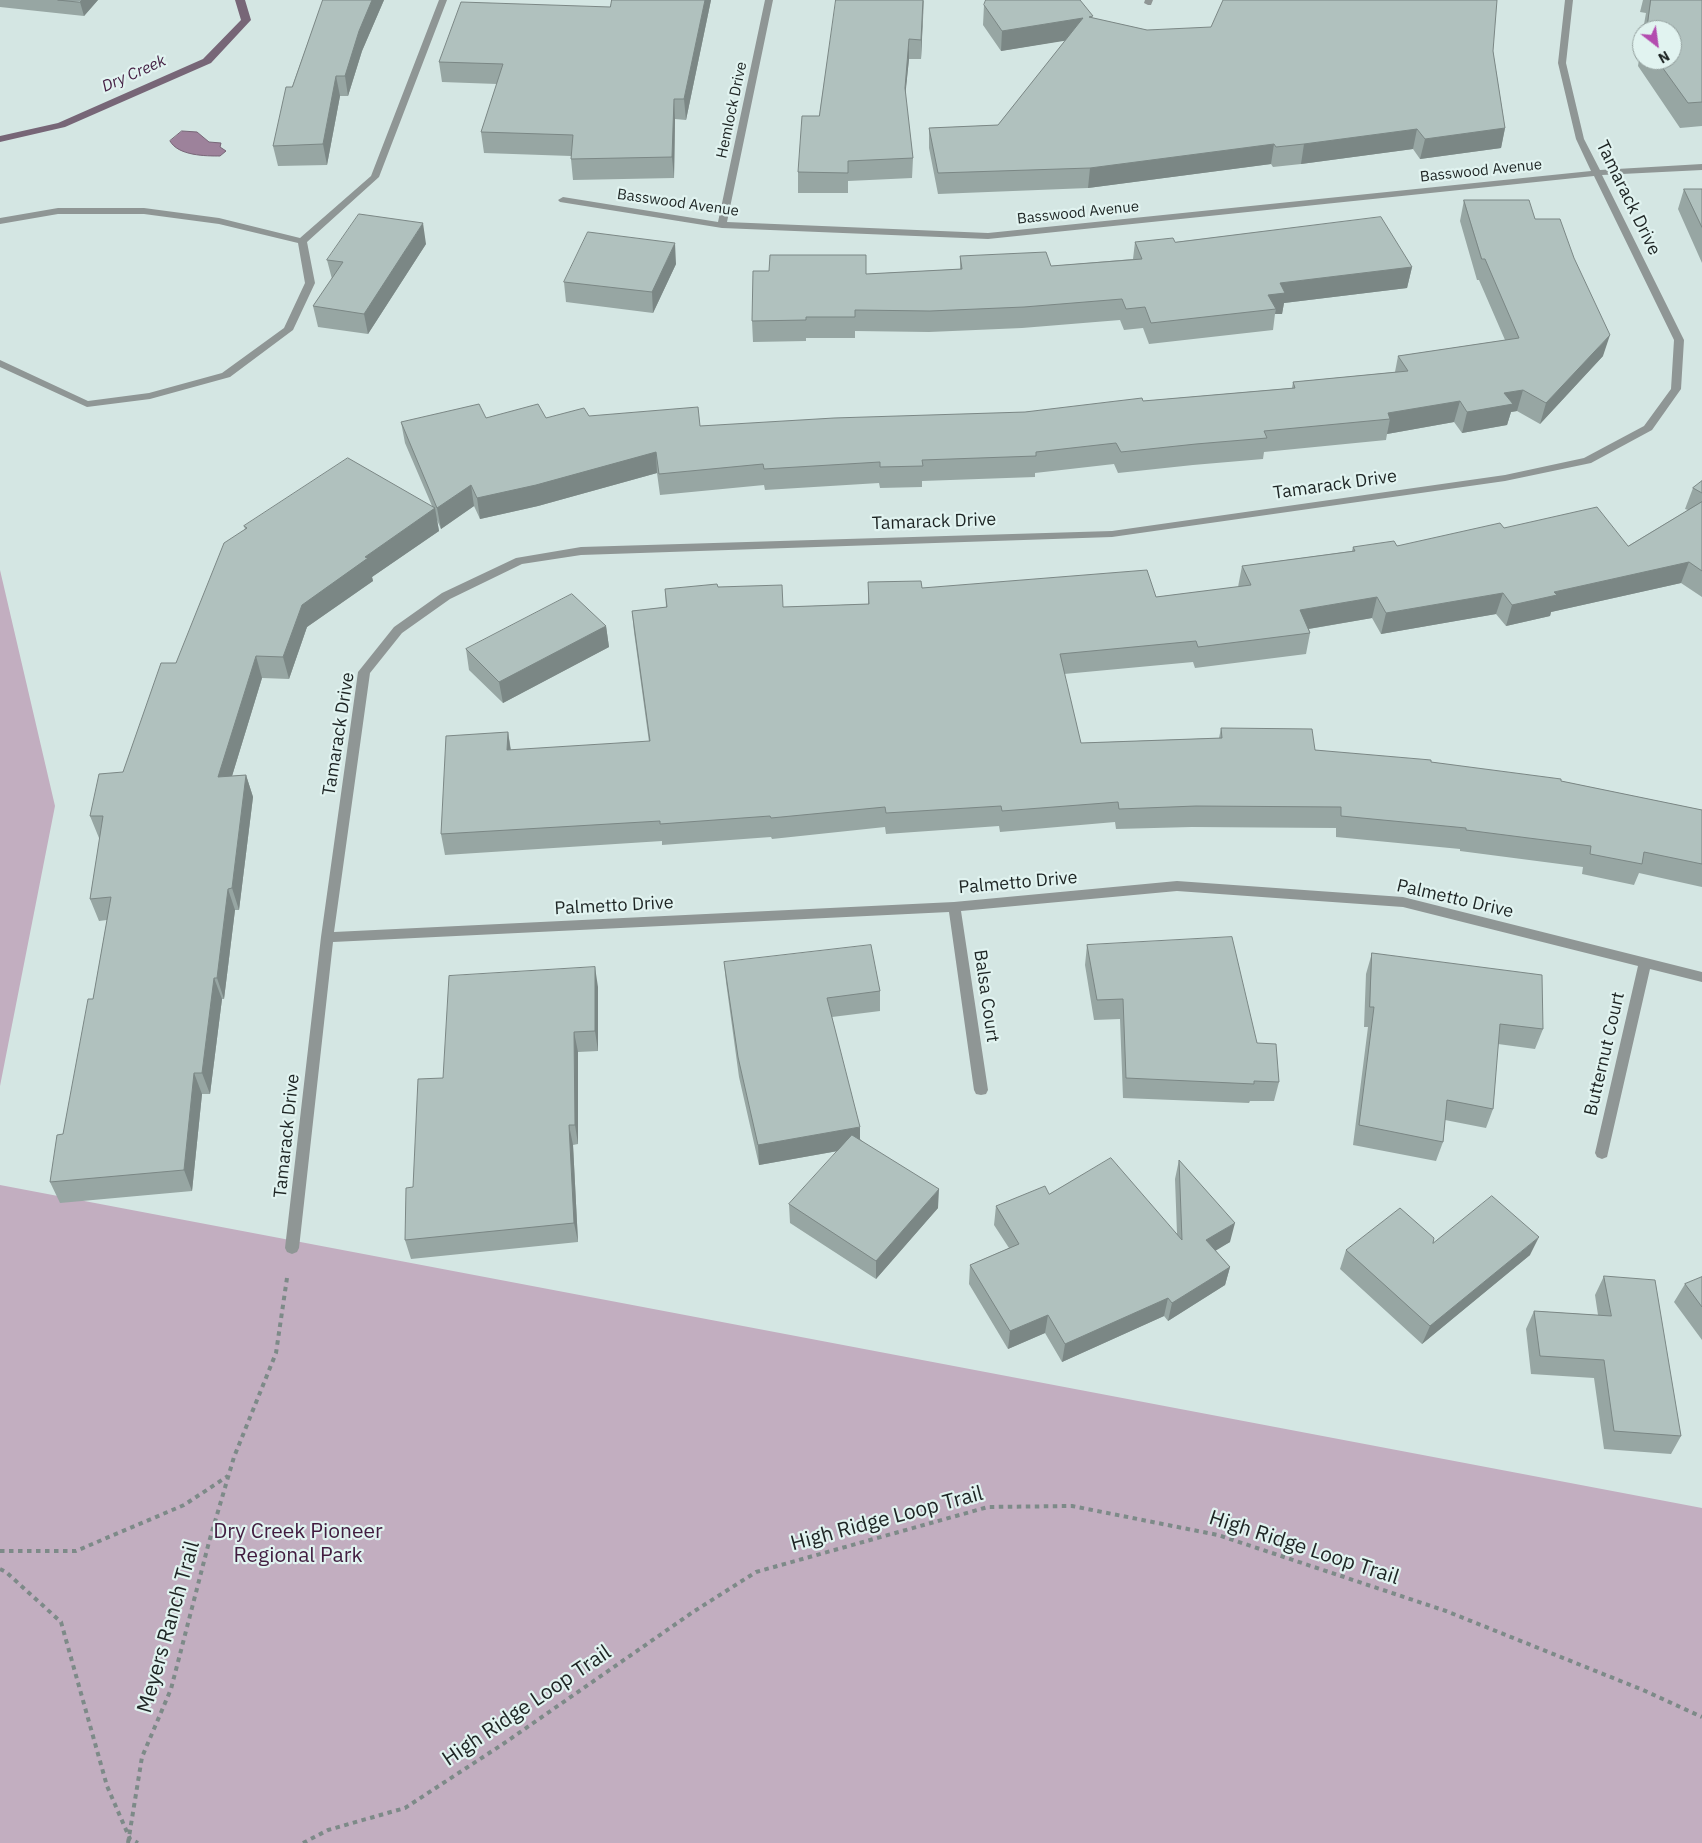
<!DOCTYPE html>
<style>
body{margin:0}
#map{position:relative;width:1702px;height:1843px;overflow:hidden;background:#d4e6e3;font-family:"IBM Plex Sans",sans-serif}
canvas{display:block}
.north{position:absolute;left:1632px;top:20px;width:50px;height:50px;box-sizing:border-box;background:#e1f3f0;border:1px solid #93a09e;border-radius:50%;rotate:150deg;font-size:14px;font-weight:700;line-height:20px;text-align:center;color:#1d2423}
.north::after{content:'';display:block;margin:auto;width:18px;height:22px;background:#b34caf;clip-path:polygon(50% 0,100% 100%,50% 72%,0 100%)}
</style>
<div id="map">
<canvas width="1702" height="1843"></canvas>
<div class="north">N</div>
</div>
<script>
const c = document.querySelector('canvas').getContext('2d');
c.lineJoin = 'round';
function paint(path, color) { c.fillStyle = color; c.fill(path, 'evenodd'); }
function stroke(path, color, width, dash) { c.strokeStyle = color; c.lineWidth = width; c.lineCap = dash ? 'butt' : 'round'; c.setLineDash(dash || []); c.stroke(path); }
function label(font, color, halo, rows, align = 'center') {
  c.font = font + ' "IBM Plex Sans",sans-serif'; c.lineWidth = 4.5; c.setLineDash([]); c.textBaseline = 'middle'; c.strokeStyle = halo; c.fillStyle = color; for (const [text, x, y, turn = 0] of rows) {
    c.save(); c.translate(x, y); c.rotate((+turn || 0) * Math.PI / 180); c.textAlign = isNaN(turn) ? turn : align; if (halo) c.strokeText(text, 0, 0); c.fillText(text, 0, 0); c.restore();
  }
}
const green = new Path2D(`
 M0 570 55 806 0 1086Z
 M0 1185 1702 1508V1843H0Z`);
const water = new Path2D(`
 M182 131 197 132 209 142 221 143 220 147 226 151 220 156C206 156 178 156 170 141Z`);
const stream = new Path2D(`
 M235 0H245L251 20 211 63 65 127 0 142V136L58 123 203 59 241 20Z`);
const path = new Path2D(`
 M0 1551H76L184 1505 228 1476
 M0 1569 6 1572 61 1622 107 1786 130 1839 138 1843
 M128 1843 142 1757 171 1689 209 1542 234 1457 276 1353 287 1278
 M303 1843 328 1830 405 1808 503 1744 693 1612 756 1572 988 1507 1072 1506 1218 1535 1446 1611 1643 1690 1702 1717`);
const minor = new Path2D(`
 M439 0H447L379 177 307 242 315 283 293 330 230 377 150 399 87 407 0 367V360L88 401 149 393 222 373 284 328 305 283 298 243 219 224 144 214H58L0 224V218L58 208H144L219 218 300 238 371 176Z
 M765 0H773L727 222 988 233 1591 171 1576 139 1558 63 1565 0H1573L1566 63 1584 139 1600 170 1702 164V170L1602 175 1684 340 1681 389 1652 430 1591 463 1505 481 1112 537 581 555 522 564 450 599 402 633 370 673 334 932 954 902 1177 881 1403 897 1702 972V982L1650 969 1607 1157 1602 1159 1597 1157 1595 1153 1638 966 1403 907 1177 891 961 911 988 1090 986 1094 981 1095 976 1094 974 1090 949 912 333 942 299 1248 297 1252 292 1254 287 1252 285 1248 321 937 358 672 394 627 442 593 516 558 581 547 1112 531 1505 475 1584 458 1644 426 1671 389 1674 340 1594 176 988 239 722 228 560 202 558 200 563 197 718 222Z
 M1145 0H1153L1151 5H1148L1144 3Z`);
const wall = new Path2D(`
 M0 0H98L84 16 0 7Z
 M323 0H384L362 51 348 96H340L327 165 278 166 273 146 292 87Z
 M612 0H711L686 120 675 119 674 178 573 180 571 159V156L484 153 481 132 497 84 442 82 439 62 610 7Z
 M924 0 921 59H909L905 95 913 158 912 178 848 181V193H798V172L819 116Z
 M1643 0H1702V126L1680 128 1638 66 1642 39V60H1672V30H1643L1646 13 1640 12Z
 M984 5 1093 18 1147 30 1493 51 1505 128 1501 148 1420 159 1413 149 1301 164 1273 167 1271 164 1088 188 938 194 929 148V128L998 125 1066 40 1001 51 983 25Z
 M1684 189H1702V263L1678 209Z
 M1464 200 1535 219 1603 356 1540 424 1517 411 1511 412 1507 425 1462 433 1454 422 1387 434 1386 440 1264 452 1263 459 1193 465 1118 473 1114 464 1035 473V477L922 481V487L880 488 879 483 765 490 764 485 660 495 657 473 538 506 480 519 474 506 441 529 437 520 439 531 372 577 373 581 307 627 289 679 262 678 232 776 246 775 253 797 239 910H235L224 999H222L210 1094H202L192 1191 60 1203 50 1182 63 1134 93 999 107 920 99 921 90 899 100 838H99L90 816 123 772 176 663 245 529 244 526 432 506 405 443 401 422 486 418H546L589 416 700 426 1025 412 1143 401 1292 388 1293 382 1395 372 1398 356 1505 340 1479 280H1477L1460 221Z
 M1135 242H1175L1412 267 1407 288 1284 303 1282 314H1275L1273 330 1149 344 1143 328 1124 330 1120 320 1022 328 929 332 855 331V338H806V341L753 342 752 321 866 274 960 269V256L1051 266 1133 259Z
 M426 244 368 334 318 327 313 306 332 279 327 260Z
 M676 264 653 313 566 302 564 282Z
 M1702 481V597L1681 583 1551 612 1550 616 1506 626 1496 614 1381 634 1372 618 1309 629 1310 633 1306 654 1195 668 1193 662 1064 674 1081 743 1219 738 1221 728 1315 750 1431 762 1561 781 1702 810V887L1639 873 1634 885 1582 874 1583 867 1460 851V849L1336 837V828L1192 827 1116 829 1115 822 1000 832 999 826 886 834 885 827 772 839 771 837 662 845V841L445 855 441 834 508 732 511 750 649 742 634 632 632 611 666 607 665 589 718 587 783 607 868 604V582L922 588 1156 597 1238 587 1242 566 1352 551 1353 547 1397 546 1504 528 1628 546 1688 510 1685 509 1693 488Z
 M606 626 609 647 503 703 469 670 466 649Z
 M1087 945 1257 1043 1279 1082 1274 1101H1250L1249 1103 1123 1098 1120 1019 1094 1020 1085 965Z
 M1372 953 1543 1029 1535 1049 1498 1044 1493 1109 1486 1128 1445 1120 1443 1142 1436 1161 1353 1145 1368 1027H1364L1366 974Z
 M724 962 880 991V1011L832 1017 860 1139 938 1208 876 1279 790 1223 789 1204 838 1151 759 1165 739 1077 726 982Z
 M598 987V1051L578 1052V1144L573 1145 578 1242 411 1259 405 1240 413 1187 443 1078Z
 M1179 1160 1230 1242 1215 1250 1230 1267 1225 1285 1168 1321 1164 1316 1062 1362 1045 1333 1008 1349 969 1284 970 1265 1009 1248 994 1225 996 1206 1049 1194 1177 1234 1175 1179Z
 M1433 1243 1530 1255 1422 1344 1340 1269 1346 1250Z
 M1604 1276 1681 1436 1671 1454 1604 1449 1594 1378 1531 1374 1526 1329 1534 1311 1598 1315 1595 1295Z
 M1702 1277V1340L1674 1302 1685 1284Z`);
const shadedWall = new Path2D(`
 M82 0H98L84 16 80 2Z
 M372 0H384L362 51 348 96 345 76 359 31Z
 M705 0H711L686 120 684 99Z
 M924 0 923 14 921 59V40Z
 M1083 18 1082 38 1001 51 1002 31Z
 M909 39V59L904 108 905 88Z
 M336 76 340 96 327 165 323 144Z
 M674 99 675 119 674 178 672 157Z
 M1505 128 1501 148 1420 159 1425 139Z
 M1417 129 1413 149 1301 164 1304 144Z
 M1274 144 1271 164 1088 188 1090 168Z
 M423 223 426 244 368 334 364 314Z
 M675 243 676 264 653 313 652 292Z
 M1412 267 1407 288 1284 303 1282 314H1275L1276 309 1268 295 1280 283Z
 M1610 335 1603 356 1540 424 1546 403Z
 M1523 390 1517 411 1511 412 1507 425 1462 433 1467 412 1504 393Z
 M1460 401 1454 422 1387 434 1390 419 1388 413Z
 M656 452 657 473 538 506 480 519 477 498Z
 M471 485 474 506 441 529 437 508Z
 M435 508 439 531 372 577 373 581 307 627 289 679 283 657 302 605 365 557Z
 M1689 562 1681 583 1551 612 1550 616 1506 626 1512 605 1554 592Z
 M1503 593 1496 614 1381 634 1386 613Z
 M1377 597 1372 618 1296 631 1300 610Z
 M606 626 609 647 503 703 499 682Z
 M256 656 262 678 225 799 218 777Z
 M508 732 511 753 507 750Z
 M246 775 253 797 239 910 232 888Z
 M228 889 235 910 224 999 217 978Z
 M595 967 598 987V1051L595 1031Z
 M214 978 222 999 210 1094 202 1073Z
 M574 1032 578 1052V1144L575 1125Z
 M194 1073 202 1094 192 1191 184 1170Z
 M569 1125 573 1145 578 1242 574 1223Z
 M860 1127V1147L759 1165 758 1145Z
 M939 1189 938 1208 876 1279V1261Z
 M1235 1223 1230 1242 1202 1259 1206 1240Z
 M1539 1237 1530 1255 1422 1344 1430 1326Z
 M1230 1267 1225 1285 1168 1321 1172 1303Z
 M1168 1298 1164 1316 1062 1362 1065 1344Z
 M1048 1315 1045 1333 1008 1349 1010 1331Z`);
const building = new Path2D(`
 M58 0H82L80 2Z
 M323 0H372L359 31 345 76H336L323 144 273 146 286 87H292Z
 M612 0H705L684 99H674L672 157 571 159 573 135 481 132 503 64 439 62 461 2 610 7Z
 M836 0H923L921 40 909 39 905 88 913 158 848 161V173L798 172 802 116H819Z
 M986 0H1080L1093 16 1089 17 1147 30 1211 27 1223 0H1497L1493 51 1505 128 1425 139 1417 129 1304 144 1276 147 1274 144 1090 168 938 173 929 128 998 125 1083 18 1002 31 984 5Z
 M1651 0H1702V102L1688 103 1657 60H1672V30H1647Z
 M1684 189H1702V227Z
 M1464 200H1529L1535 219H1560L1574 258 1610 335 1546 403 1523 390 1504 393 1513 404 1467 412 1460 401 1388 413 1390 419 1264 431 1267 438 1196 444 1121 452 1116 443 1036 452V456L922 460 923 466 880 467V462L764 469 763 464 659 474 656 452 536 485 477 498 471 485 437 508 401 422 479 404 486 418 538 404 546 418 584 408 589 416 698 407 700 426 834 418 1025 412 1142 398 1143 401 1295 388 1293 382 1408 371 1398 356 1519 338 1485 259H1482Z
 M359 214 423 223 364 314 313 306 343 262 327 260Z
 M1381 217 1412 267 1280 283 1285 293 1268 295 1276 309 1151 323 1145 307 1126 309 1122 299 1024 307 930 311 855 310V317H806V320L752 321 753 271H769L770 255H866V274L962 269 960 256 1046 252 1051 266 1142 259 1135 242 1173 238 1175 242Z
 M588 232 675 243 652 292 564 282Z
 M348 458 435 508 365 557 368 558 302 605 283 657 256 656 218 777 246 775 232 888 228 889 217 978H214L202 1073H194L184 1170 50 1182 57 1135 63 1134 88 999H93L111 897 90 899 103 816H90L99 774 123 772 161 663H176L224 543 247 528 244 526Z
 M1702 481V493L1693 488Z
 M1702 502V571L1689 562 1554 592 1557 595 1512 605 1503 593 1386 613 1377 597 1300 610 1310 633 1198 647 1196 641 1060 654 1081 743 1222 738 1221 728 1312 729 1315 750 1431 760V762L1561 779V781L1702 810V864L1644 852 1642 864 1590 854 1591 846 1466 830V828L1341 816V807L1196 806 1119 809 1118 802 1002 811 1001 806 886 813 885 807 771 818 770 816 660 824V821L441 834 446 736 508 732 507 750 650 741 632 611 667 607 665 589 717 584 718 587 782 585 783 607 869 604 868 582 921 581 922 588 1147 570 1156 597 1251 585 1242 566 1355 551 1353 547 1394 541 1397 546 1500 523 1504 528 1597 507 1628 546Z
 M572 594 606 626 499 682 466 649Z
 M1232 937 1257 1043 1276 1044 1279 1082 1254 1081V1084L1126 1078 1123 999 1097 1000 1087 945Z
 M871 945 880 991 827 998 860 1127 758 1145 738 1057 724 962Z
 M1372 953 1542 975 1543 1029 1500 1024 1493 1109 1447 1100 1443 1142 1359 1125 1374 1007H1370Z
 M595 967V1031L574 1032 575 1125H569L574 1223 405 1240 406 1188 413 1187 418 1079 443 1078 449 976Z
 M852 1135 939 1189 876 1261 789 1204Z
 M1111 1158 1182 1240 1179 1160 1235 1223 1206 1240 1230 1267 1172 1303 1168 1298 1065 1344 1048 1315 1010 1331 970 1265 1019 1244 996 1206 1045 1186 1049 1194Z
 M1492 1196 1539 1237 1430 1326 1346 1250 1400 1208 1434 1238 1433 1243Z
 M1604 1276 1655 1280 1681 1436 1614 1431 1604 1360 1540 1356 1534 1311 1611 1316Z
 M1702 1277V1307L1685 1284Z`);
const farStreetnames = [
 ["Hemlock Drive",732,110,-78],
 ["Basswood Avenue",1481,171,-6],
 ["Basswood Avenue",678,203,8],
 ["Basswood Avenue",1078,213,-6]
];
const farWaternames = [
 ["Dry Creek",134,74,-24]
];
const streetNames = [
 ["Tamarack Drive",1628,198,64],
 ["Tamarack Drive",1335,485,-8],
 ["Tamarack Drive",934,522,-2],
 ["Tamarack Drive",339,734,-81],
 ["Palmetto Drive",1018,883,-5],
 ["Palmetto Drive",1455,899,13],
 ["Palmetto Drive",614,906,-3],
 ["Balsa Court",986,996,82],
 ["Butternut Court",1605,1054,-77],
 ["Tamarack Drive",287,1136,-84]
];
const nearStreetnames = [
 ["High Ridge Loop Trail",887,1519,-15],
 ["High Ridge Loop Trail",1304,1548,18],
 ["Meyers Ranch Trail",169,1627,-74],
 ["High Ridge Loop Trail",527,1706,-34]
];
const nearParknames = [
 ["Dry Creek Pioneer",298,1532],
 ["Regional Park",298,1556]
];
paint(green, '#c2aec0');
paint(water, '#9d829b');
stroke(water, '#767', 1);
paint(stream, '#767');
stroke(path, '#7d8a88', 4, [4.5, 4.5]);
paint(minor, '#8f9695');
paint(wall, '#97a6a3');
paint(shadedWall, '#7b8785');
paint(building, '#b0c1be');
stroke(building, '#7b8785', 1);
label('15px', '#1d2423', '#e1f3f0', farStreetnames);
label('italic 16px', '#452044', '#e1f3f0', farWaternames);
label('18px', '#1d2423', '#e1f3f0', streetNames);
label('21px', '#1d2423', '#e1f3f0', nearStreetnames);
label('21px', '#411c3f', '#e1f3f0', nearParknames);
</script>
